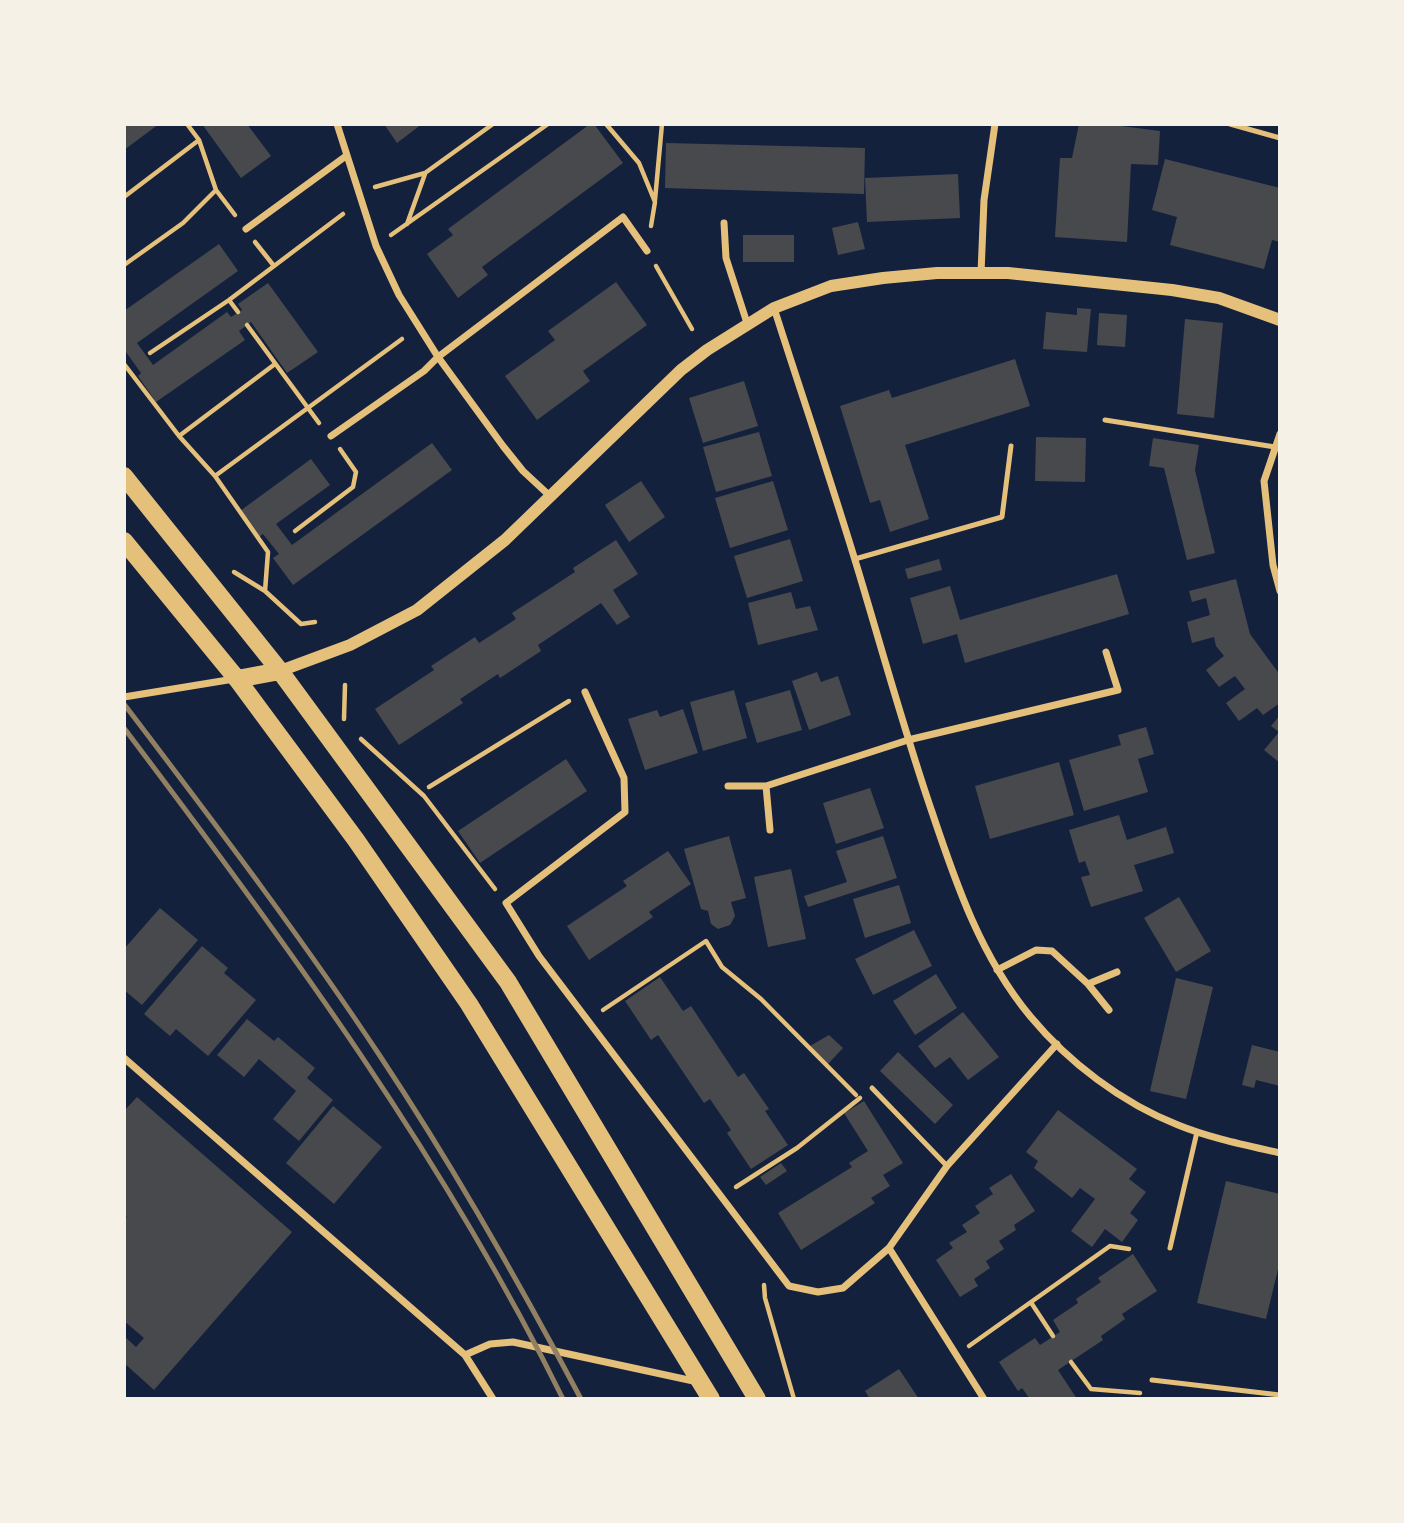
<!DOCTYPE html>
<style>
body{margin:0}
#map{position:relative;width:1404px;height:1523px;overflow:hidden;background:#14213d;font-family:Jost,sans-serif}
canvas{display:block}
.frame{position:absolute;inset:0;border:126px solid #f6f1e7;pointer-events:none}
</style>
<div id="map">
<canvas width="1404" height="1523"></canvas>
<div class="frame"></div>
</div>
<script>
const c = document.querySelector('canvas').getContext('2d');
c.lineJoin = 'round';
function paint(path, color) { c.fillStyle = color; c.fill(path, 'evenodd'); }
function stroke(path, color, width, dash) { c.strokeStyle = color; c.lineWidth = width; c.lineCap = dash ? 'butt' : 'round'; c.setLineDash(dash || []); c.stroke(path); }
const building = new Path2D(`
 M124 124H159L124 150Z
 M202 124H247L271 156 241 178Z
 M384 124H422L397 143Z
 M590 124H594L623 163 482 267 488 275 458 298 427 254 453 235 448 229Z
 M1079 124H1105L1160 131 1158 165 1131 164 1127 242 1055 237 1060 158H1072Z
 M666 143 865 148 864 194 665 188Z
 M1165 159 1280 188V242L1272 240 1264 269 1170 245 1177 217 1152 210Z
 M958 174 960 218 867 222 865 178Z
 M858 222 865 249 838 255 832 228Z
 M743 235H794V262H743Z
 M219 244 238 271 137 343 153 365 227 312 231 317 242 310 238 304 268 283 318 352 287 373 251 322 239 331 245 340 156 402 138 376 141 373 126 352 124 354V311Z
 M616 282 647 325 583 371 590 381 537 420 505 376 555 340 548 331Z
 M1077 308 1091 309 1087 352 1043 349 1046 312 1077 315Z
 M1099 313 1127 315 1125 347 1097 345Z
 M1185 319 1223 323 1214 418 1177 414Z
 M1015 359 1030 406 905 445 929 519 890 532 880 500 870 503 840 406 889 390 892 398Z
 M744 381 758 426 703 443 689 398Z
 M759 432 772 476 716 492 703 447Z
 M1036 437 1086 438 1085 482 1035 481Z
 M1153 438 1199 445 1195 470 1215 553 1187 560 1164 468 1149 466Z
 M432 443 452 470 293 585 273 558 279 554 263 534 259 537 240 511 311 459 330 485 276 524 292 545Z
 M641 481 665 517 629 542 605 505Z
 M773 481 788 530 730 548 715 498Z
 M790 539 803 581 747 598 734 556Z
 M616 540 638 574 613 590 630 617 617 625 601 603 538 645 541 651 500 678 498 674 460 699 463 703 399 745 375 709 434 670 431 666 475 637 479 643 516 619 512 613 575 572 573 568Z
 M939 559 942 570 908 579 905 569Z
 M1117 574 1129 614 965 663 957 634 923 644 910 598 950 586 960 620Z
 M1236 579 1250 634 1280 675V703L1263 715 1257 708 1239 721 1226 703 1245 689 1235 676 1219 687 1206 670 1224 656 1216 646 1214 637 1192 643 1187 622 1210 615 1206 598 1192 602 1189 591Z
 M791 592 796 609 810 606 818 630 758 645 748 603Z
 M817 672 821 682 838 676 851 715 809 730 792 681Z
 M734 690 747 738 703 751 690 702Z
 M790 690 802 730 757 743 745 703Z
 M683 709 698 753 645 770 628 719 657 710 660 717Z
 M1280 715V763L1264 750 1279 732 1271 726Z
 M1146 727 1154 754 1138 759 1148 792 1084 811 1069 760 1121 745 1118 735Z
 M566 759 587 791 480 863 458 831Z
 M1059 762 1074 815 990 839 975 786Z
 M870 788 884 828 836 844 823 803Z
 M1119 815 1127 840 1166 827 1174 853 1134 865 1143 891 1091 907 1081 877 1090 875 1085 861 1079 863 1069 830Z
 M729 836 746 898 731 902 735 916 730 925 718 929 711 924 708 911 701 909 684 849Z
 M883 836 897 878 808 907 804 896 847 882 836 851Z
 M668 851 691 884 649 912 653 917 589 960 567 926 627 886 623 881Z
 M791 869 806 939 768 947 754 877Z
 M899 885 911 923 865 938 853 899Z
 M1179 897 1211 951 1176 972 1144 918Z
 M160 908 198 940 142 1005 124 990V949Z
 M914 930 932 966 873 995 855 959Z
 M202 946 228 968 224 973 256 1000 208 1056 176 1029 170 1036 144 1014Z
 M936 974 957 1008 915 1035 893 1001Z
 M660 977 683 1011 691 1006 738 1077 744 1073 769 1109 765 1111 788 1145 751 1169 727 1133 731 1130 710 1099 704 1103 658 1035 651 1040 625 1001Z
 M1176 978 1213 987 1186 1099 1150 1091Z
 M963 1012 999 1057 968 1080 950 1057 935 1068 918 1046Z
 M247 1019 274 1041 278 1037 315 1068 307 1078 333 1100 299 1141 273 1119 296 1091 259 1059 244 1077 217 1055Z
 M829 1035 843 1048 828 1064 810 1046Z
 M1252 1045 1280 1052V1086L1256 1080 1254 1088 1242 1085Z
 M898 1052 953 1105 935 1124 880 1071Z
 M137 1097 292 1232 154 1390 124 1363V1336L136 1347 144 1338 124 1321V1220L127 1217 124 1215V1111Z
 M864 1101 903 1163 883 1175 890 1186 871 1198 875 1203 801 1250 778 1213 852 1167 849 1163 868 1151 844 1113Z
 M333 1106 382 1147 334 1204 286 1163Z
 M1058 1110 1137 1169 1129 1179 1146 1192 1130 1213 1138 1220 1122 1242 1105 1229 1092 1247 1071 1231 1095 1199 1080 1188 1072 1198 1034 1168 1038 1161 1026 1152Z
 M781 1163 787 1171 766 1185 760 1177Z
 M1011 1174 1035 1211 1014 1225 1016 1230 999 1241 1004 1249 986 1261 990 1268 974 1279 978 1286 960 1297 936 1260 953 1248 949 1243 967 1232 962 1225 980 1213 975 1206 993 1194 989 1188Z
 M1226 1181 1280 1194V1261L1266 1319 1197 1303Z
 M1133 1254 1157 1291 1122 1314 1125 1319 1101 1336 1103 1340 1058 1370 1077 1399H1030L1022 1388 1018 1391 999 1362 1035 1338 1040 1345 1060 1332 1053 1320 1078 1303 1076 1299 1101 1282 1098 1278Z
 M899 1369 919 1399H870L865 1391Z`);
const path = new Path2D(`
 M187 124 199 140 216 190 235 215
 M606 124 639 163 655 202 651 226
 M375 187 425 173 493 124
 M124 197 199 140
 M655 200 662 124
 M407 224 425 174
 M391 235 548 124
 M255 242 274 266
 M124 265 183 223 216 190
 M656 266 692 329
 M229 300 238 312
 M247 325 319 423
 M150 353 229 300 343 214
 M124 364 179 436 215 476 268 552 265 591
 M179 436 275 364
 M215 476 402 339
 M295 531 353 487 356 472 340 449
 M234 572 265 591 301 624 315 622
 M344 719 345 685
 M361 739 424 796 495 889
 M429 787 569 701
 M603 1010 706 941 722 967 761 999 856 1095
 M736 1187 797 1148 860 1098
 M764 1285 765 1298 794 1399
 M1032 1304 1053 1336
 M969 1346 1110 1246 1129 1249
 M1071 1362 1091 1389 1140 1393`);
const service = new Path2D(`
 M1230 124 1280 138
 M1105 420 1275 447
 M855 559 1002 517 1011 446
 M872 1088 947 1166
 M1170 1248 1197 1132
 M1152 1380 1280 1395`);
const minor = new Path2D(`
 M337 124 376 246 399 295 438 357 503 446 523 471 551 497
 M724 223 726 258 747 323
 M246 229 346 156
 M981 273 984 200 995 124
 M774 308C804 402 836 495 864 590 886 664 907 739 932 812 956 884 981 957 1030 1016 1068 1062 1122 1103 1178 1125 1210 1138 1245 1145 1280 1153
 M1280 434 1264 481 1273 565 1280 591
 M331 436 424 371 438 357 623 217 647 251
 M585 692 624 778 625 812 506 903 539 956 789 1286 818 1292 843 1288 889 1248 947 1166 1057 1044
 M124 697 234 679
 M728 786H766L908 740 1118 690 1106 652
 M766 786 770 830
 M997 970 1036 950 1052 951 1088 984 1109 1010
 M1088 984 1117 972
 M124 1058 465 1355 493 1399
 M889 1248 984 1399
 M465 1355 490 1344 513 1342 698 1382`);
const tertiary = new Path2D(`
 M280 671 350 645 417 610 505 540 681 370 707 350 774 308 831 286 883 278 937 273H1008L1172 290 1219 298 1280 320`);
const primary = new Path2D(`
 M124 476 280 671 508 982 757 1399
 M124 541 237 679 356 840 469 1004 711 1399
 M237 679 280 671`);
const rail = new Path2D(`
 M124 704C212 820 300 935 380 1056 453 1166 519 1282 581 1399
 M124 728C285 941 445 1159 563 1399`);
paint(building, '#48494c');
stroke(path, '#e5c07b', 4.5);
stroke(service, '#e5c07b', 5);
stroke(minor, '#e5c07b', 7);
stroke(tertiary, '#e5c07b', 12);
stroke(primary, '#e5c07b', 18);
stroke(rail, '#918062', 5);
</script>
